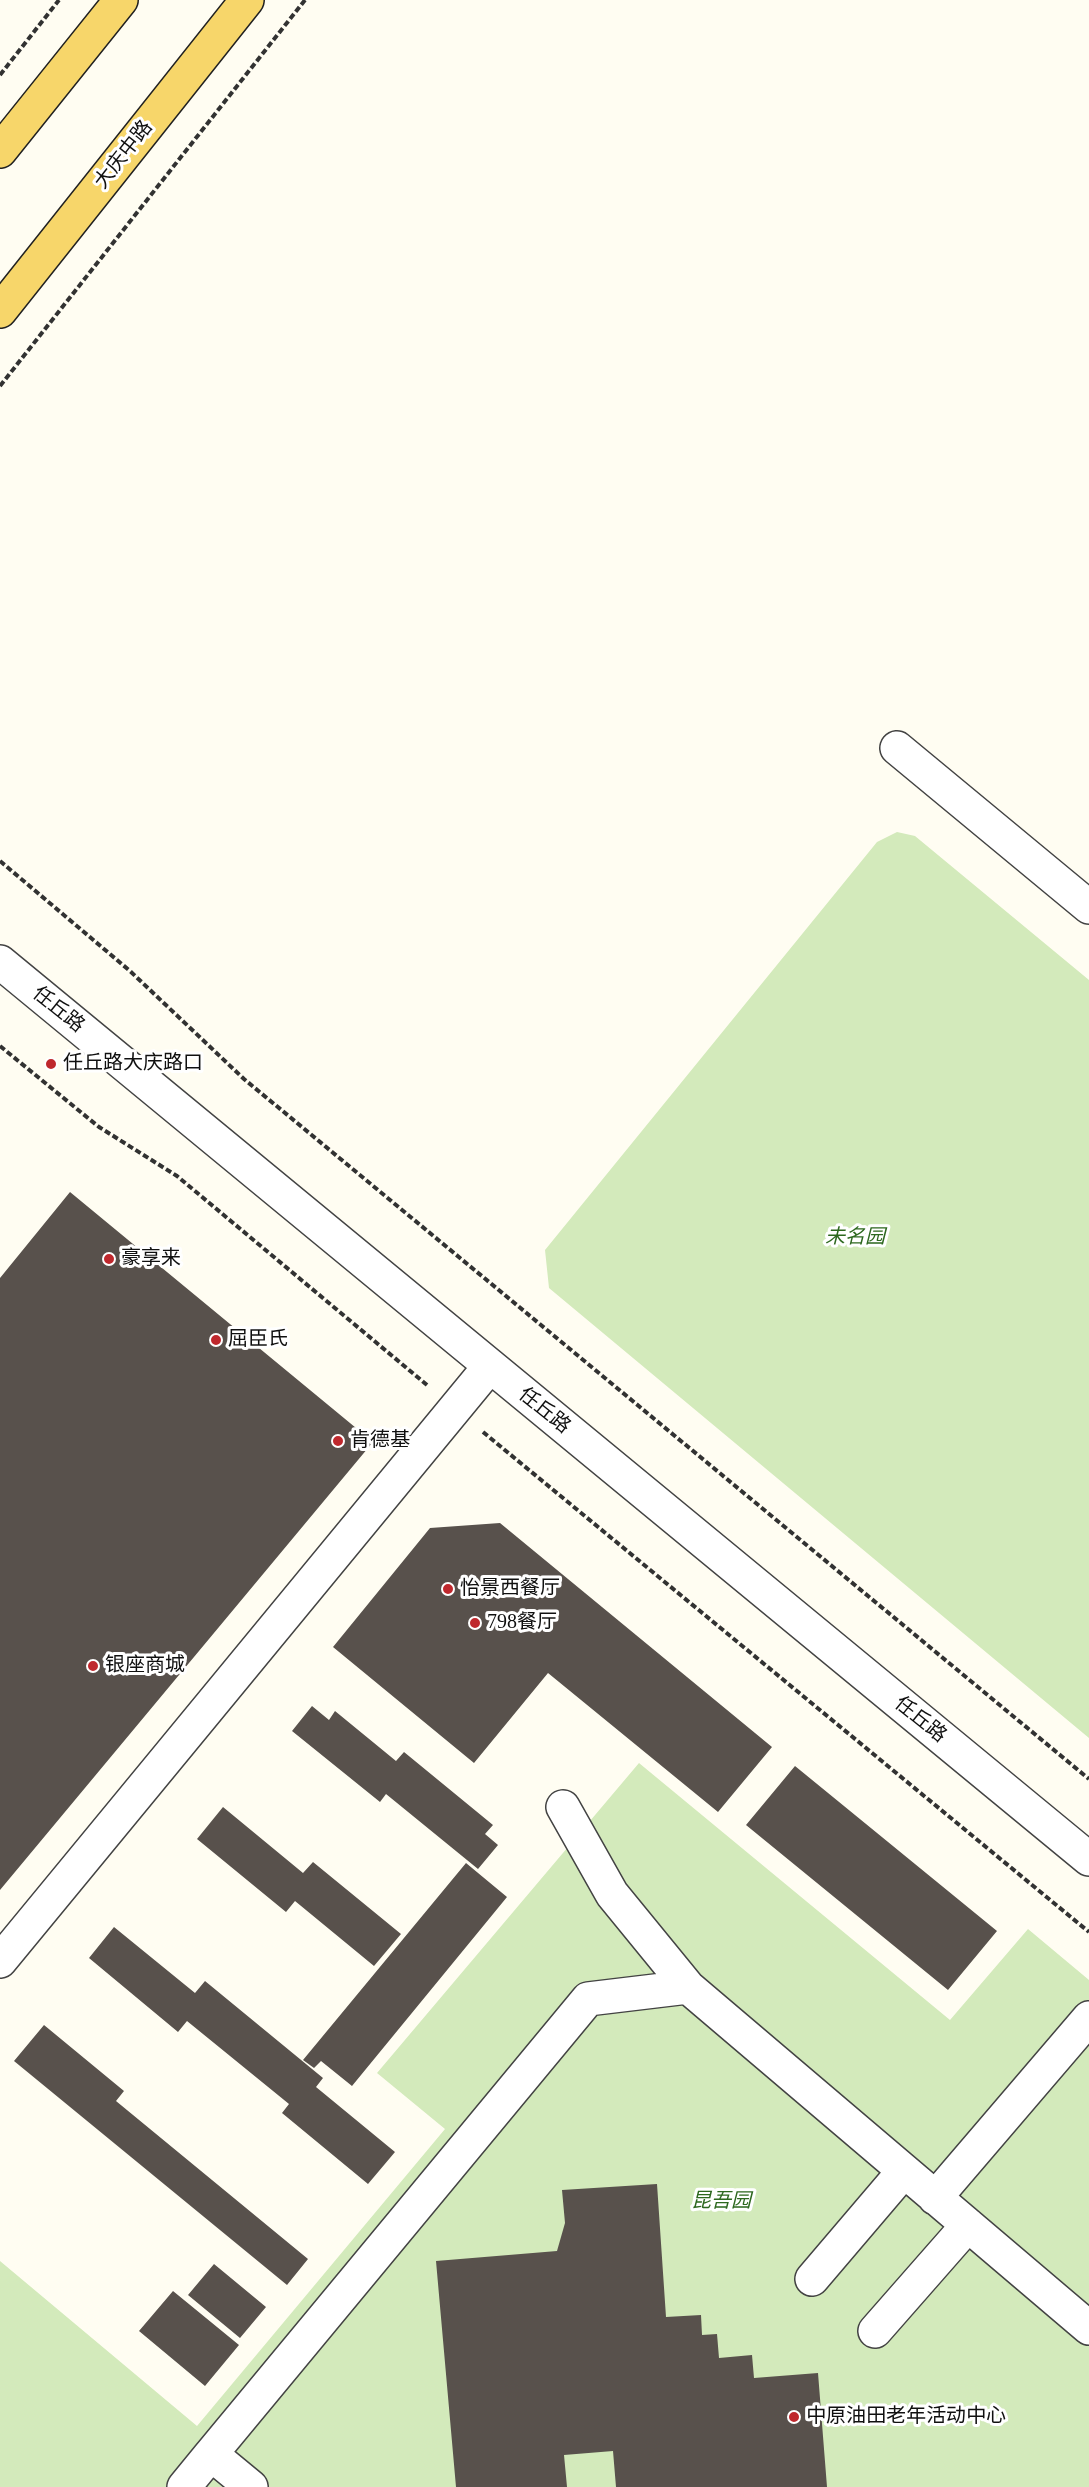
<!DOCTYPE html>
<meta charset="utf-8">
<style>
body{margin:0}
canvas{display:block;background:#fffdf2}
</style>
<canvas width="1089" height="2487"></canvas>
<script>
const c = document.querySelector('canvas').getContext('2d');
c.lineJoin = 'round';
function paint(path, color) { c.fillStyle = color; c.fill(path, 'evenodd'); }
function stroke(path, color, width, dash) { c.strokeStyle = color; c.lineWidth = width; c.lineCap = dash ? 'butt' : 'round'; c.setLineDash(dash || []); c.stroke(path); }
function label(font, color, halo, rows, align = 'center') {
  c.font = font + ' "Times New Roman","Noto Sans SC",serif'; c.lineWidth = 6; c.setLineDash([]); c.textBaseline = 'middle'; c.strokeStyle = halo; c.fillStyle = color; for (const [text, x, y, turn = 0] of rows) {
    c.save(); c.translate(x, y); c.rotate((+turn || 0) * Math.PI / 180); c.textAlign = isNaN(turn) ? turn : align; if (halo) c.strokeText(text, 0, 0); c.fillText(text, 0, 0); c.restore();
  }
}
const green = new Path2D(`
 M897 832 915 836 1089 980V1738L549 1288 545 1250 877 842Z
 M639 1763 950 2020 1028 1929 1089 1980V2487H0V2261L197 2426 445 2129 377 2073Z`);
const building = new Path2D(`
 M70 1192 373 1442 0 1890V1278Z
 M500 1523 772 1747 718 1812 548 1673 474 1763 333 1647 430 1528Z
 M312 1706 329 1720 335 1711 396 1761 404 1752 493 1825 485 1834 498 1845 478 1869 386 1794 380 1802 292 1731Z
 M795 1766 997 1931 948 1990 746 1825Z
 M223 1807 303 1873 313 1862 401 1934 374 1966 295 1901 286 1912 197 1839Z
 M466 1863 507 1897 352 2086 321 2061 314 2068 303 2060Z
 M114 1927 195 1993 205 1981 323 2078 316 2087 395 2152 368 2184 282 2113 289 2104 187 2021 178 2032 89 1958Z
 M44 2025 124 2091 116 2101 308 2259 287 2285 14 2061Z
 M657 2184 666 2317 701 2315 702 2335 717 2334 719 2358 752 2355 754 2378 818 2373 827 2487H616L613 2451 564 2455 567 2487H456L436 2261 557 2251 565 2223 562 2190Z
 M214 2264 266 2307 240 2338 188 2295Z
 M173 2291 239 2345 205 2386 139 2331Z`);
const path = new Path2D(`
 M0 75 59 0
 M0 386 305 0
 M0 861 130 971 244 1079 1089 1779
 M0 1046 99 1127 177 1176 427 1385
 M483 1432 1089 1932`);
const minor = new Path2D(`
 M897 748 1089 907
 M0 962 1089 1859
 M563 1807 612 1894 688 1987 1089 2328
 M0 1961 490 1366
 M935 2198 1089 2018
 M812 2279 904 2171
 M875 2331 968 2225
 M184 2487 211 2454
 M251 2487 211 2454 588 1999 688 1987`);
const major = new Path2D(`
 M0 151 121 0
 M0 311 247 0`);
const markers = [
 [51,1064,6,"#bf282d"],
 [109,1259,6,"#bf282d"],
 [216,1340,6,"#bf282d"],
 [338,1441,6,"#bf282d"],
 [448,1589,6,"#bf282d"],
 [475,1623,6,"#bf282d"],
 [93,1666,6,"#bf282d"],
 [794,2417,6,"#bf282d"]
];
const streetNames = [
 ["大庆中路",124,155,-52],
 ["任丘路",58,1010,39],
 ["任丘路",544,1411,39],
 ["任丘路",920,1720,39]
];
const poiNames = [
 ["任丘路大庆路口",63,1064],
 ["豪享来",121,1259],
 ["屈臣氏",228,1340],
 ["肯德基",350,1441],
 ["怡景西餐厅",460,1589],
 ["798餐厅",487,1623],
 ["银座商城",105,1666],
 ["中原油田老年活动中心",806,2417]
];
const parkNames = [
 ["未名园",855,1238],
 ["昆吾园",721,2202]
];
paint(green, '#d3eabb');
paint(building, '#58514c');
stroke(minor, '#434343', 36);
stroke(major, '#212121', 36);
stroke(path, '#323232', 4, [6, 3]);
stroke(minor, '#fff', 33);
stroke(major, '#f7d66a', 33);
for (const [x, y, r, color] of markers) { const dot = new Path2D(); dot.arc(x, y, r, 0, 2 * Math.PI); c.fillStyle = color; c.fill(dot); stroke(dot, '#fff', 2); }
label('20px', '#101010', '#fff', streetNames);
label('20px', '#101010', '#fff', poiNames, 'left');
label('italic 20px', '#2d681f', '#fff', parkNames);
</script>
